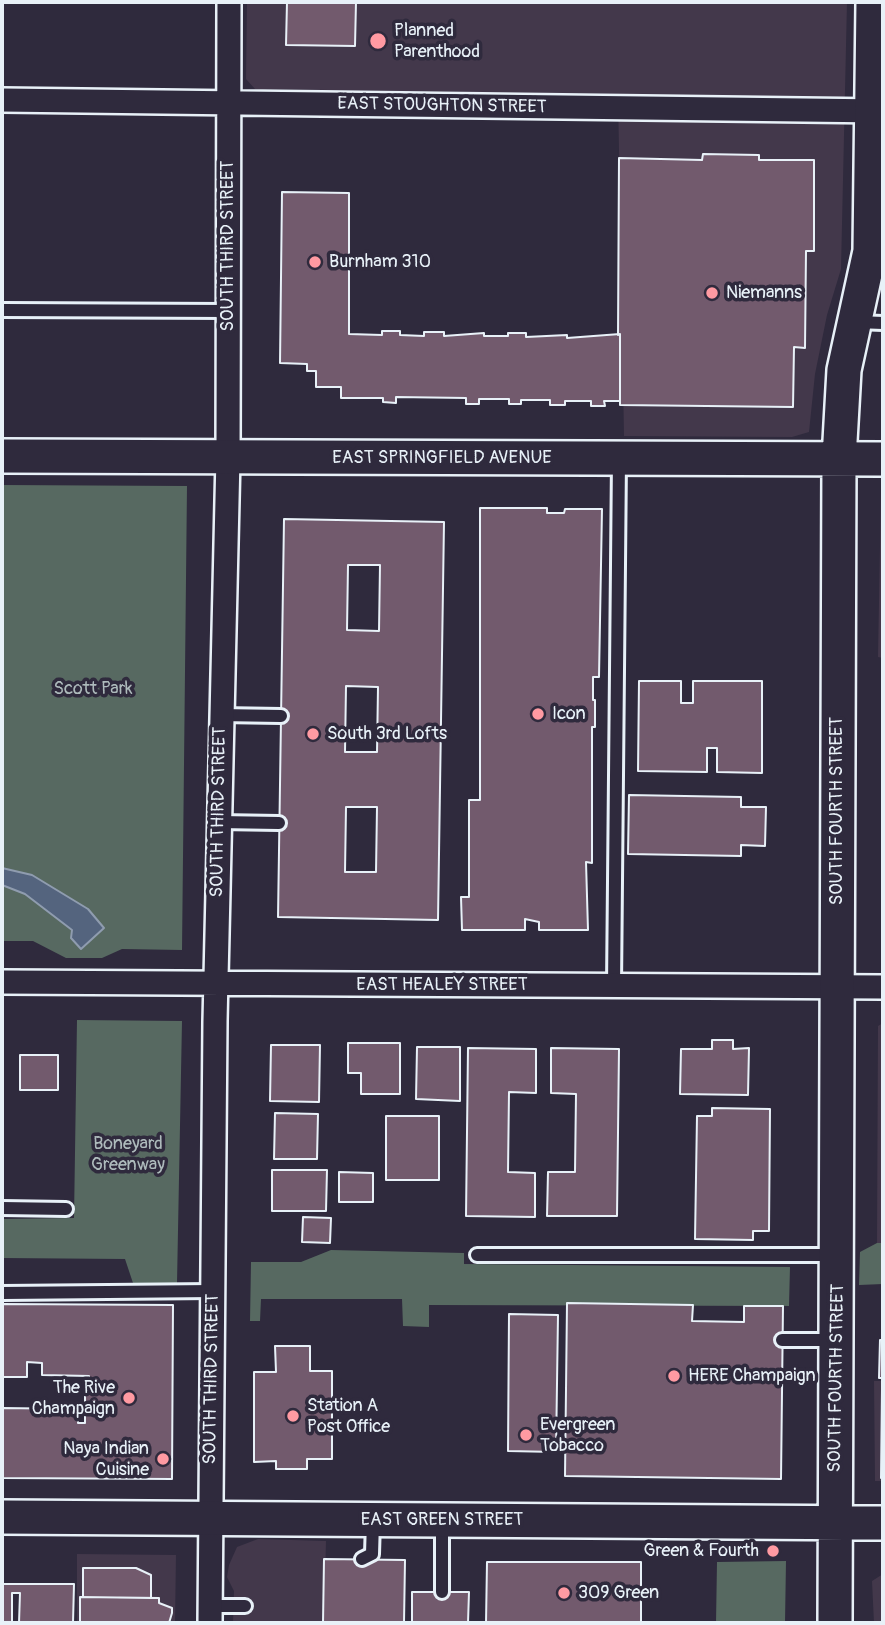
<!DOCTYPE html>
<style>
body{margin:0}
#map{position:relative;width:885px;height:1625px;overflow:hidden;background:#2f2a3d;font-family:Pangolin,sans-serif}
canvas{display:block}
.frame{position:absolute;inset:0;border:4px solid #e8f1f8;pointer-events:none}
</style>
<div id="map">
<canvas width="885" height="1625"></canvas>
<div class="frame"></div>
</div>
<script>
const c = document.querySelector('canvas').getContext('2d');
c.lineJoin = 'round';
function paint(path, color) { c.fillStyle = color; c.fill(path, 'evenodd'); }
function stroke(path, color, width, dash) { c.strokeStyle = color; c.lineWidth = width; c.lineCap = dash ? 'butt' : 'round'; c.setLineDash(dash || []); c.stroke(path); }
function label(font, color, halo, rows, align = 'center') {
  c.font = font + ' Pangolin,sans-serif'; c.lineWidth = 7; c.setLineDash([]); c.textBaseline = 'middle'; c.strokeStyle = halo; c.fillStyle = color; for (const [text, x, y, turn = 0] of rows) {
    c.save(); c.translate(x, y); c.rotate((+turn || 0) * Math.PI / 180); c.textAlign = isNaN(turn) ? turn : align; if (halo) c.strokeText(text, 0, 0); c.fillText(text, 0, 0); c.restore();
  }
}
const built = new Path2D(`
 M247 2H847L841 269 827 315 815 374 809 432 792 437 624 436 618 94 255 89 246 79Z
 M881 489H883V658L878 657Z
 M883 1023V1243H877L878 1026Z
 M874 1381H883V1481H875Z
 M258 1539 326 1541 324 1623H233L234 1591 227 1577 229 1565 237 1547Z
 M77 1554 176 1555 175 1623H77Z
 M883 1574V1623H874L872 1581Z`);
const green = new Path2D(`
 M2 485 187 486 182 950 122 949 102 958H66L33 941H2Z
 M77 1020 182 1021 177 1283H133L125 1259 2 1258V1219L74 1218Z
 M877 1243H883V1284L859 1285 860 1252Z
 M331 1250 464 1253V1264L790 1267 789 1306 429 1305V1327L403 1326 402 1299H261L260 1321H250L251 1262H301Z
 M786 1561 785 1623H716L717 1562Z`);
const water = new Path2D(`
 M2 868 32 875 88 909 104 928 81 949 71 938 72 930 25 894 2 885Z`);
const building = new Path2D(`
 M287 2H356L355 46 286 45Z
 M703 154 759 155V160H814V251H806L805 348 794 347 793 407 620 405V334L618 335 619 158 702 160Z
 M282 192 349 193V334L382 335V331H400V335L424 336V332H444V336L484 333V336H508V333H526V337L567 335V338L620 334V401H604L605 406H591V401H565V405H550V400H521V404H509V399H479V404H466V398L396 397V403L383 402V398H341V387H316V371H307V364L280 363Z
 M480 508H547V513H564L565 509H602L599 677H593V700H595V727H592V863L586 862 588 930H539V922L525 919V930H462L461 897H469V800H480Z
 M284 519 444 522 438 920 278 917ZM348 565H380L379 631 347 630ZM346 686 378 687 377 752H345ZM346 807H377L376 872H345Z
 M639 681H681V703H693V681H762V773L717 772V748H707V772L638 771Z
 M629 795 741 797V807H766L765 846 741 845V856L628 854Z
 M712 1040H733V1049L749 1048 748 1095 680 1094 681 1049H712Z
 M348 1043H400V1094H361V1073H348Z
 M271 1045H320L319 1102 270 1101Z
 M417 1047H460V1101L416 1099Z
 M468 1048 536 1049V1093L509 1092 508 1172 535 1173V1217L466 1216Z
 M551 1048 619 1049 617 1216H547L548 1172H575L576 1094 551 1093Z
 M20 1055H58V1090H20Z
 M712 1108 770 1109 769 1231H753V1240L695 1239 697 1116H712Z
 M275 1113 318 1114 317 1159H274Z
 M386 1116H439V1180H386Z
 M272 1170H327L326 1211H272Z
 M339 1172 373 1173V1202H339Z
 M303 1217 331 1218 330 1243 302 1242Z
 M567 1303 693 1305 692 1321 744 1322V1306H783L781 1479 565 1476Z
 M2 1304 173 1305 172 1479 2 1478V1408L78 1409V1423H85V1387H89V1376L42 1375V1363L27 1362V1377H2Z
 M509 1314 558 1315 556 1452 508 1451Z
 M880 1340H883V1378H879Z
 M275 1346H310V1371H332V1459H307V1469H276V1461L254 1462V1372H276Z
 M882 1389 883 1478H881Z
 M324 1559 405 1560 404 1623H323Z
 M487 1562H641V1623H486Z
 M83 1568H136L151 1575V1598L83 1597Z
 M2 1584H74L73 1623H19L20 1593H12V1623H2Z
 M412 1592H469L468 1623H412Z
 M80 1597 159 1598V1603L172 1608V1613L169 1623H80Z`);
const lane = new Path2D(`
 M2 310 228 311
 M857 322 883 323
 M220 715 281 716
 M219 822 279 823
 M614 986 619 459
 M2 1208 66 1209
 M477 1255H834
 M2 1293 213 1291
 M782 1340H834
 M362 1559 372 1554 373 1521
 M442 1592V1520
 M210 1606H245`);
const street = new Path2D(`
 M2 100 883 111
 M2 982 883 987
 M210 1623 215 1021 228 457 229 2`);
const secondary = new Path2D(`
 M2 456 883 459
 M2 1517 883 1523
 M835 1623 839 459 844 370 870 251 873 2`);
const markers = [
 [378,41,9,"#ff9aa2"],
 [315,262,7,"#ff9aa2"],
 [712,293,7,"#ff9aa2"],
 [538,714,7,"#ff9aa2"],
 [313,734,7,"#ff9aa2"],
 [674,1376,7,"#ff9aa2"],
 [129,1398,7,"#ff9aa2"],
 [293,1416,7,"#ff9aa2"],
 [526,1435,7,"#ff9aa2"],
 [163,1459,7,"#ff9aa2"],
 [773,1551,7,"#ff9aa2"],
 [564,1593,7,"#ff9aa2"]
];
const poiNames = [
 ["Planned",394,31],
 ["Parenthood",394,52],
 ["Burnham 310",329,262],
 ["Niemanns",726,293],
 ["Icon",552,714],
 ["South 3rd Lofts",327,734],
 ["HERE Champaign",688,1376],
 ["The Rive",115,1388,"right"],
 ["Champaign",115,1409,"right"],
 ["Station A",307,1406],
 ["Post Office",307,1427],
 ["Evergreen",540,1425],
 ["Tobacco",540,1446],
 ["Naya Indian",149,1449,"right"],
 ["Cuisine",149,1470,"right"],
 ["Green & Fourth",759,1551,"right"],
 ["309 Green",578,1593]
];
const streetNames = [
 ["EAST STOUGHTON STREET",442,106,1],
 ["SOUTH THIRD STREET",228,246,-90],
 ["EAST SPRINGFIELD AVENUE",442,458],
 ["SOUTH FOURTH STREET",837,811,-90],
 ["SOUTH THIRD STREET",219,812,-89],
 ["EAST HEALEY STREET",442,985],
 ["SOUTH FOURTH STREET",837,1378,-89],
 ["SOUTH THIRD STREET",212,1379,-89],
 ["EAST GREEN STREET",442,1520]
];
const parkNames = [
 ["Scott Park",93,689],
 ["Boneyard",128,1144],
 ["Greenway",128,1165]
];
paint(built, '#43384b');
paint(green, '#576961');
paint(water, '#54647e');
stroke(water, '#8f9caf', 2);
paint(building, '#725a6d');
stroke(building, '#e8f1f8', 2);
stroke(lane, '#e8f1f8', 18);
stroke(street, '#e8f1f8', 28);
stroke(secondary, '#e8f1f8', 38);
stroke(lane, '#2f2a3d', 12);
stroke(street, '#2f2a3d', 23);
stroke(secondary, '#2f2a3d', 33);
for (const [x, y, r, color] of markers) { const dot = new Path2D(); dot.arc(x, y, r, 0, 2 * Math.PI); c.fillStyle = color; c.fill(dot); stroke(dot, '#2f2a3d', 2.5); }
label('18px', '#e8f1f8', '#2f2a3d', poiNames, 'left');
label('18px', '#e8f1f8', '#2f2a3d', streetNames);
label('18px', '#aebbbc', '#2f2a3d', parkNames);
</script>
